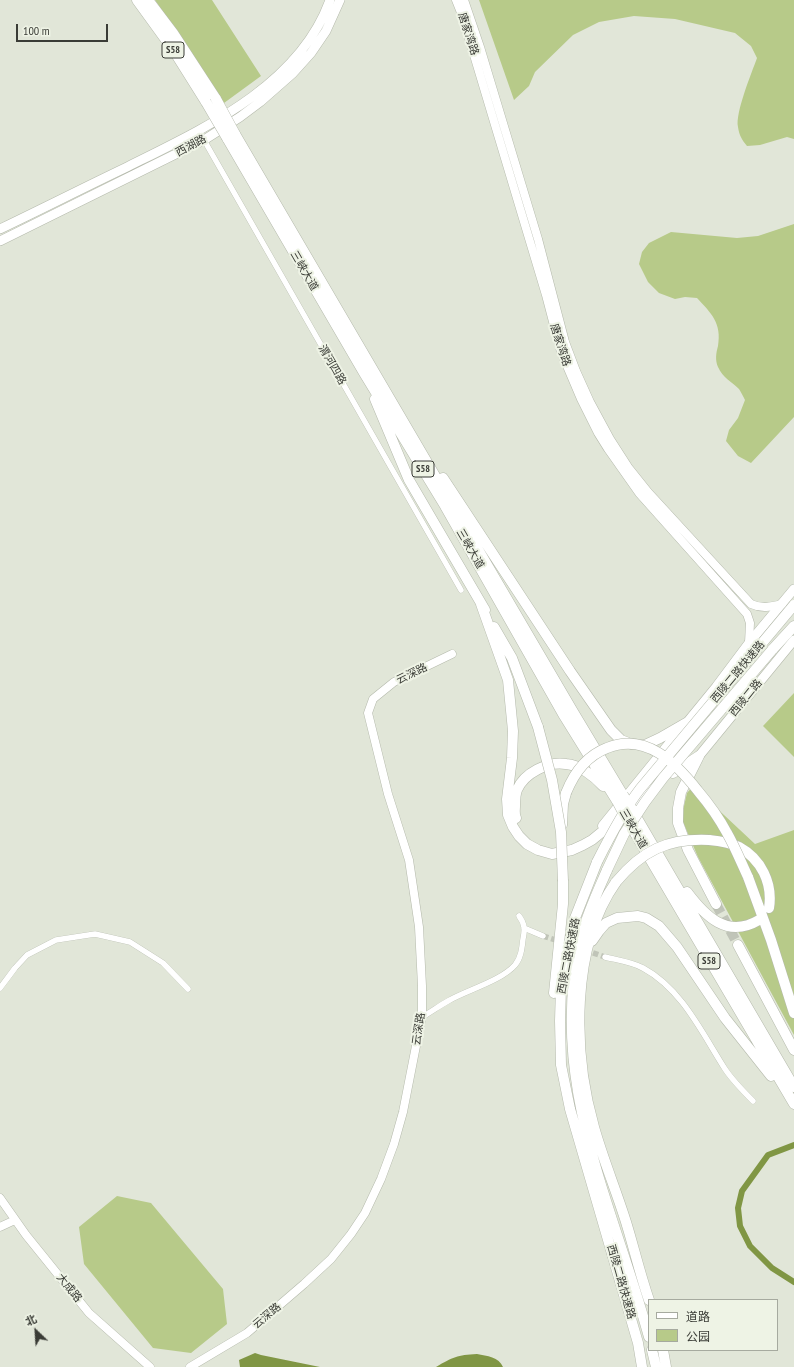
<!DOCTYPE html>
<meta charset="utf-8">
<style>
body{margin:0}
#map{position:relative;width:794px;height:1367px;overflow:hidden;background:#e1e6d8;font-family:"PT Sans Narrow","Noto Sans SC",sans-serif}
canvas{display:block}
.legend{position:absolute;left:648px;top:1299px;width:130px;height:52px;box-sizing:border-box;background:#eef3e5;border:1px solid #a6aa9f;margin:0;padding:5px 7px;list-style:none;font-size:12px;color:#3a3c36}
.legend li{display:flex;align-items:center;gap:8px;height:20px}
.legend b{width:20px;border:1px solid #a6aa9f}
.north{position:absolute;left:16px;top:1311px;width:40px;height:40px;-webkit-text-stroke:3px #eef3e5;paint-order:stroke;rotate:335deg;font-size:11px;font-weight:700;line-height:16px;text-align:center;color:#3a3c36}
.north::after{content:'';display:block;margin:auto;width:14px;height:18px;background:#3a3c36;clip-path:polygon(50% 0,100% 100%,50% 72%,0 100%)}
.scale{position:absolute;left:16px;top:24px;width:92px;height:18px;box-sizing:border-box;border:2px solid #3a3c36;border-top:0;padding-left:5px;font-size:12px;line-height:14px;white-space:nowrap;color:#3a3c36;-webkit-text-stroke:3px #eef3e5;paint-order:stroke}
</style>
<div id="map">
<canvas width="794" height="1367"></canvas>
<ul class="legend">
<li><b style="height:5px;background:#fff"></b>道路</li>
<li><b style="height:11px;background:#b7ca89"></b>公园</li>
</ul>
<div class="north">北</div>
<div class="scale">100 m</div>
</div>
<script>
const c = document.querySelector('canvas').getContext('2d');
c.lineJoin = 'round';
function paint(path, color) { c.fillStyle = color; c.fill(path, 'evenodd'); }
function stroke(path, color, width, dash) { c.strokeStyle = color; c.lineWidth = width; c.lineCap = dash ? 'butt' : 'round'; c.setLineDash(dash || []); c.stroke(path); }
function label(font, color, halo, rows, align = 'center') {
  c.font = font + ' "PT Sans Narrow","Noto Sans SC",sans-serif'; c.lineWidth = 4; c.setLineDash([]); c.textBaseline = 'middle'; c.strokeStyle = halo; c.fillStyle = color; for (const [text, x, y, turn = 0] of rows) {
    c.save(); c.translate(x, y); c.rotate((+turn || 0) * Math.PI / 180); c.textAlign = isNaN(turn) ? turn : align; if (halo) c.strokeText(text, 0, 0); c.fillText(text, 0, 0); c.restore();
  }
}
const green = new Path2D(`
 M155 0H212L261 76 224 103Z
 M479 0H794V139L787 137 760 145 747 146C742 140 739 135 738 127 735 113 752 72 757 58L751 46 735 33 675 19 634 16 599 22 573 35 535 72 529 86 514 100Z
 M794 224V417L751 463 738 456 726 441 729 430 738 418 745 400C743 396 741 392 739 389 731 381 723 378 718 367 715 360 716 353 718 346 722 323 711 313 697 298L685 297 675 299 659 293 648 282 639 264 642 252 649 243 671 232 737 238 758 236Z
 M794 693V757L763 726Z
 M693 786 755 844 794 830V1035L698 857 683 822 684 806 687 793Z
 M117 1196 151 1203 223 1289 227 1324 191 1353 153 1348 84 1264 79 1227Z`);
const water = new Path2D(`
 M255 1353 261 1355 320 1367H240L239 1360Z
 M477 1354C487 1356 499 1357 503 1367H436C453 1357 457 1355 477 1354Z`);
const canal = new Path2D(`
 M794 1145 768 1155 742 1191 738 1208 740 1226 750 1246 772 1268 794 1282`);
const streetTunnel = new Path2D(`
 M543 936 572 945
 M585 950 605 957`);
const highwayTunnel = new Path2D(`
 M716 904 738 945`);
const street = new Path2D(`
 M204 140 461 590
 M524 928 543 936
 M605 957C617 960 632 962 643 968 682 989 702 1033 725 1069 733 1081 743 1091 753 1101
 M0 988 15 968 27 955 56 940 95 934 130 942 163 963 188 989
 M422 1017C431 1012 439 1006 448 1001 467 990 501 981 515 965 521 958 522 948 523 939 525 930 525 924 519 916`);
const secondary = new Path2D(`
 M456 0 462 15 546 295 561 352 581 399 598 433 608 449 639 493 747 614 750 623 749 643
 M464 0 480 47 538 239 565 342 576 371 590 402 610 439 628 467 648 492 751 604C762 609 770 607 782 604
 M0 1198 26 1235 89 1313 150 1367
 M0 1227 15 1220
 M190 1367 247 1333 304 1284 331 1259 351 1234 365 1213 381 1179 394 1144 403 1112 416 1046 422 1017V986L419 927 409 860 388 794 368 713 373 699 394 682 452 654`);
const primary = new Path2D(`
 M0 229C42 209 83 188 125 168 201 130 299 87 330 0
 M0 241 204 140 240 117 260 102 293 73 311 53 326 31 340 0
 M671 742 716 687 749 643 794 589
 M699 756 794 640`);
const highway = new Path2D(`
 M137 0 174 51 206 102
 M148 0 173 33 216 99
 M235 134 572 710 623 795
 M227 138 364 373 445 506 563 714 617 801
 M375 399 409 480 485 610
 M443 478 570 671 611 730 621 740 631 744 645 745 660 738 686 723
 M481 604 508 680 513 731 512 758 507 799 508 815 513 827 519 836 527 844 538 850 552 854 572 850 583 845 592 840 614 822 654 787
 M494 627 512 658 538 727
 M772 650 794 626
 M699 756 681 792 678 808V823L688 850 716 904
 M673 773 699 756
 M634 813 794 1087
 M516 818C514 814 515 810 515 806 515 801 515 795 517 790 524 773 548 761 566 764 580 765 595 777 603 786
 M626 818 794 1104
 M562 825 563 804 566 793
 M603 826 671 742
 M709 840C719 841 729 842 739 847 761 859 773 883 769 908
 M597 862 575 918 566 958 561 987 560 1021 561 1065 570 1109 638 1343 642 1367
 M607 870C598 891 588 912 582 934 546 1079 612 1202 649 1337
 M748 877 771 940 794 1013
 M616 882C570 947 573 1054 594 1127 603 1159 616 1190 626 1222 634 1248 640 1274 649 1300
 M687 892C705 916 727 939 759 920
 M592 941 599 931 606 923 617 918 638 916 646 918 659 926 677 947 725 1018 771 1076
 M738 945 794 1050
 M554 993 563 904V881
 M652 1350 656 1367
 M663 1350 666 1367`);
const highwayBridge = new Path2D(`
 M216 99 235 134
 M206 102 227 138
 M538 727 552 780 561 832 563 881
 M566 793C574 773 586 756 607 748 646 732 676 763 698 791 709 804 719 818 727 833 735 847 741 862 748 877
 M623 795 632 809
 M617 801 626 818
 M597 862C610 836 623 811 640 789L794 605
 M607 870 624 834 645 802 663 778 772 650
 M616 882C642 851 667 838 709 840`);
const shields = [
 [173,50,22],
 [423,469,22],
 [709,961,22]
];
const shieldNames = [
 ["S58",173,50],
 ["S58",423,469],
 ["S58",709,961]
];
const streetNames = [
 ["唐家湾路",468,34,72],
 ["西湖路",191,146,-28],
 ["三峡大道",304,271,60],
 ["唐家湾路",560,345,72],
 ["渭河四路",332,365,60],
 ["三峡大道",470,549,60],
 ["西陵二路快速路",738,672,-50],
 ["云深路",412,674,-26],
 ["西陵二路",746,698,-51],
 ["三峡大道",633,829,60],
 ["西陵二路快速路",569,956,-79],
 ["云深路",419,1029,-82],
 ["西陵二路快速路",621,1282,74],
 ["大成路",69,1288,51],
 ["云深路",267,1316,-40]
];
paint(green, '#b7ca89');
paint(water, '#809644');
stroke(canal, '#809644', 6);
stroke(streetTunnel, '#c0c4b8', 5.5, [5.5, 3]);
stroke(highwayTunnel, '#c0c4b8', 10, [10, 5]);
stroke(street, '#b4b9ab', 6);
stroke(secondary, '#b4b9ab', 9);
stroke(primary, '#b4b9ab', 10);
stroke(highway, '#b4b9ab', 11);
stroke(street, '#fff', 5.5);
stroke(secondary, '#fff', 8);
stroke(primary, '#fff', 9);
stroke(highway, '#fff', 10);
stroke(highwayBridge, '#b4b9ab', 11, []);
stroke(highwayBridge, '#fff', 10);
for (const [x, y, w] of shields) { const box = new Path2D(); box.roundRect(x - w / 2, y - 8, w, 16, 3); c.fillStyle = '#eef3e5'; c.fill(box); stroke(box, '#3a3c36', 1); }
label('bold 10px', '#3a3c36', null, shieldNames);
label('11px', '#3a3c36', '#eef3e5', streetNames);
</script>
